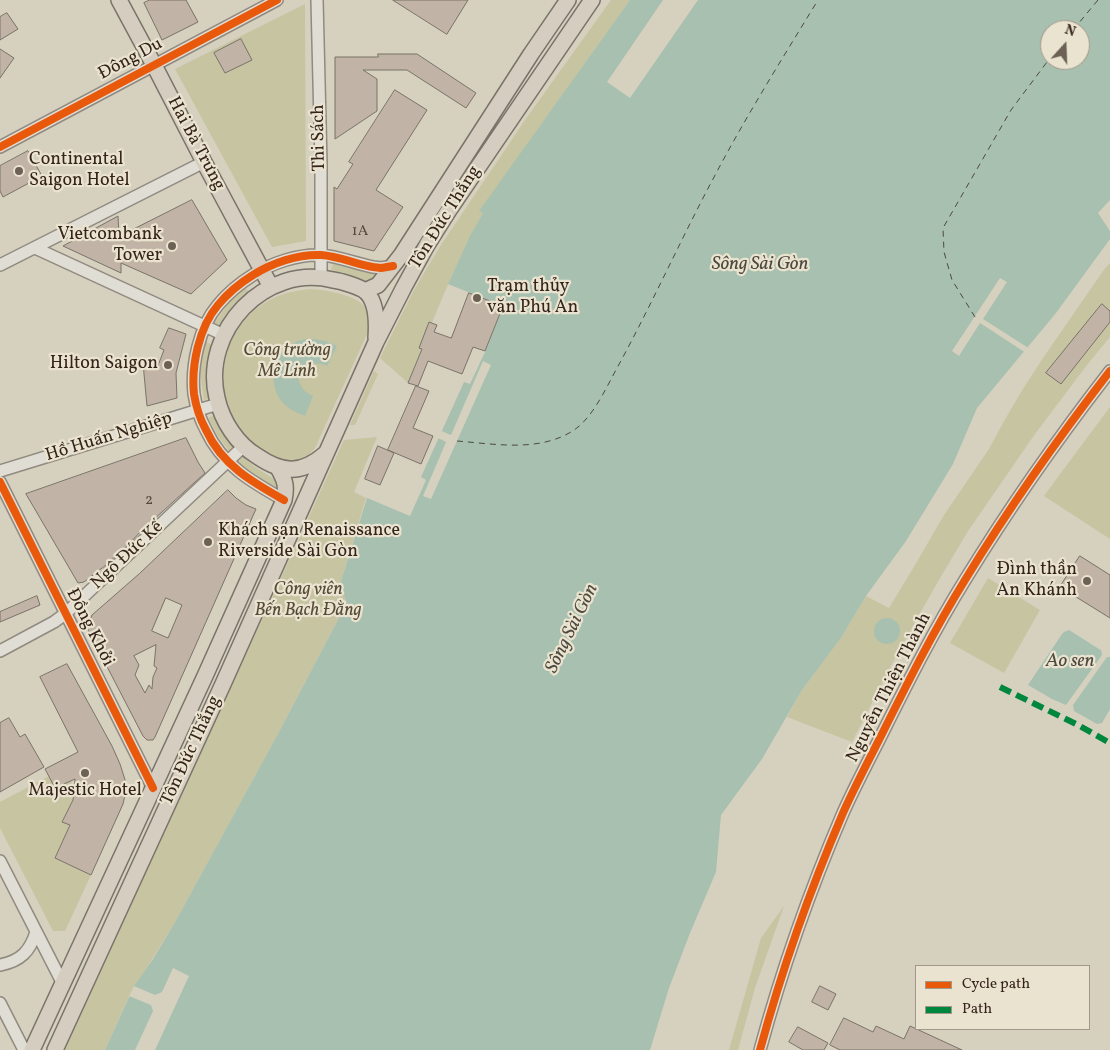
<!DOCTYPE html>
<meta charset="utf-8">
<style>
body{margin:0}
#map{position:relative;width:1110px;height:1050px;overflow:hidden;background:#d6d0bf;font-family:Vollkorn,serif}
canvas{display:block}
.legend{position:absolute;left:915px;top:965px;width:175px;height:65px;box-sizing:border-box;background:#eae3d0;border:1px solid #a29788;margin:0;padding:6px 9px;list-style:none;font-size:15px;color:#35241b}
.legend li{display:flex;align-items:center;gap:10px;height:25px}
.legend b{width:25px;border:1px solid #a29788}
.north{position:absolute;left:1040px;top:20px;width:50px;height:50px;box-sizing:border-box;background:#eae3d0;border:1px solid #a29788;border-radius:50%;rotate:20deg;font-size:14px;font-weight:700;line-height:20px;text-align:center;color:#35241b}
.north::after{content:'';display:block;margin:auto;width:18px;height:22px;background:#6d6054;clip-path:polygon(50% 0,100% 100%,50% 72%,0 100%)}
</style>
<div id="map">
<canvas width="1110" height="1050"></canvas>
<ul class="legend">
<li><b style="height:6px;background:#e8590c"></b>Cycle path</li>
<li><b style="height:6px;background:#00873e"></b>Path</li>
</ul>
<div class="north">N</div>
</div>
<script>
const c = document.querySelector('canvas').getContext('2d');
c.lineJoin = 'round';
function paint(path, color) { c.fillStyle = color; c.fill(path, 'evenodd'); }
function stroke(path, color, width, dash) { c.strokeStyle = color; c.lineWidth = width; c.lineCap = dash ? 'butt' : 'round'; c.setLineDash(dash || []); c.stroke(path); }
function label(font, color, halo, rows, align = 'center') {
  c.font = font + ' Vollkorn,serif'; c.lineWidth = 4.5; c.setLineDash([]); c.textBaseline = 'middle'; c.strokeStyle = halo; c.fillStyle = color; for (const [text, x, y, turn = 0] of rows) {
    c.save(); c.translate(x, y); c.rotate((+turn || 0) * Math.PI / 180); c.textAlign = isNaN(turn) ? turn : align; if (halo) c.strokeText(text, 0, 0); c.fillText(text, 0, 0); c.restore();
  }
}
const green = new Path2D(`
 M611 0H630L480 211 483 213C453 267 431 325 408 383L380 358 414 290 441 245 525 120Z
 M305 4 306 241 272 247 175 69Z
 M1110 263V337L1087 365 1035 434 968 531 936 585 896 656 852 742 787 717 802 690 841 638 866 596 889 608 915 565 944 515 989 449 1003 423 1021 392 1043 358 1103 271Z
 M333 264 370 273 381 272 374 279 365 280 331 270Z
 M246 288 250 293 220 328 214 324 230 301Z
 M311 289C326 290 357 295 366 308 370 315 369 324 368 332L315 448C302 464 293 465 275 457 257 449 243 435 234 418 210 373 230 316 278 296 288 292 299 290 311 289Z
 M205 341 212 345 211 398 204 400 200 372Z
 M374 371 378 374 355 425H350Z
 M1110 407V539L1044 496 1066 466Z
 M215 415 224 434 235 447 229 451 218 436 208 418Z
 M377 437 354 492 366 498 340 584 346 601 339 618 280 730 174 924 129 996 105 1050H65L344 440Z
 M243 456 255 467 277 481V491L252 475 237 461Z
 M988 578 1040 610 1004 673 950 643Z
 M49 776 71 780C77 798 70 806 62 821L70 825 55 858 91 875 65 931H53L0 828V802Z
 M784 906 755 988 738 1050H729L761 938Z`);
const water = new Path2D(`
 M630 0H1110V200L1098 213 1110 231V239L1056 313 977 408 953 464 906 541 866 596 841 638 802 690 762 759 721 815 716 872 690 933 669 988 650 1050H105L134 986 153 959 174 924 280 730 339 618 346 601 340 584 367 498 410 516 426 480 421 477 426 466 464 382 470 384 485 352 503 306 448 284 470 236 483 213 479 211ZM1050 30H1080V60H1050Z
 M309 339C320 339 327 341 337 346L327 366C300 355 287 384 313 396L305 416C298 413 290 410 284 404 267 386 271 354 294 343 299 340 304 339 309 339Z
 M874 631a13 13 0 1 1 26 0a13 13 0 1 1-26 0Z
 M1069 630 1099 649 1101 650 1102 655 1066 705 1052 699 1028 685 1062 634 1064 632Z
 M1107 657H1110V709L1102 723 1097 724 1074 711 1073 705Z`);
const pier = new Path2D(`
 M663 0H698L630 98 607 82Z
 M1000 278 1007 282 983 319 1030 349 1026 353 980 323 959 356 952 351Z
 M483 361 491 365 431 499 423 496 446 442 436 437 439 430 451 435Z
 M173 968 189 976 155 1050H135L153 1011 151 1005 129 996 134 986 155 995 162 992Z`);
const ferry = new Path2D(`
 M1073 30 1098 0
 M975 317 952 280 944 252 943 228 1011 110 1050 58
 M457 441C495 444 537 452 571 432 592 420 606 388 617 368 651 306 680 241 713 179 745 118 782 59 818 0`);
const building = new Path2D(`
 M150 0H186L198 22 162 40 144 3Z
 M393 0H468L447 34Z
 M7 13 18 29 0 40V17Z
 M241 39 252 60 225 73 214 53Z
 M0 49 14 58 0 78Z
 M378 54H417L476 93 466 108 407 70H363L377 79V111L335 139V57H378Z
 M395 90 427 110 376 190 403 207 374 251 334 241V187L337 189 353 164 349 162Z
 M28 151 42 176 3 197 0 191V166Z
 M192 200 227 260 191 294 121 263V273L63 246 118 216 119 236Z
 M469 293 503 306 485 351 473 347 462 374 428 361 418 386 408 383 422 349 419 348 429 322 437 325 434 332 451 338Z
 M1102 304 1110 311V322L1061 384 1046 373Z
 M169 328 186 334 176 373 177 398 147 406 143 363 157 368 164 350 160 348Z
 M416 386 429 391 413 428 433 436 421 464 388 450Z
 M186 438 198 462 205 473 142 530 130 543 106 565 84 582 78 583 26 494Z
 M378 446 394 453 380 485 365 479Z
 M228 490 236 498 246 505 256 509 155 737 153 740H147L143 736 87 628 92 615 139 574ZM166 598 182 605 168 638 152 631ZM156 645 154 666 157 668 153 677 152 689 149 685 145 693 135 675 139 665 134 656Z
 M1080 556 1110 575V618L1060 587Z
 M37 596 40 605 0 622V612Z
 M67 664 112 746 120 764 127 786 123 804 91 875 55 858 70 825 62 822 73 800 75 779 55 788 45 769 78 752 40 677Z
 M9 718 20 737 25 734 44 767 0 792V723Z
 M820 986 836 994 828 1010 812 1002Z
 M844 1018 873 1032 876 1026 904 1039 910 1026 962 1050H840L830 1045Z
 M798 1027 828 1043 824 1050H803L789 1042Z`);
const minor = new Path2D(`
 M317 0 321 163V277
 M0 147 277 0
 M35 248 224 335
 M0 265 204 162
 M0 471 218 404
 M0 482 153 788
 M284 500C252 482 222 465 206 430 200 419 196 407 194 394 191 366 199 327 218 305 228 293 240 283 253 275 272 263 298 254 321 255 338 256 356 264 373 267L381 268 393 266
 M0 651 54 622 65 614 244 446
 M0 861 63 984
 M0 965C21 961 30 951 36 932
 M0 1003 24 1050
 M760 1050C782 969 810 890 843 813 855 786 869 760 882 734 908 682 934 630 965 580 1009 508 1058 438 1110 371`);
const major = new Path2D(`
 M119 0 154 65 204 162 271 287
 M365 291 378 285 402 254 531 54 568 0
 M325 454C301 475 282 473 257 456 237 444 222 421 217 398 201 331 265 263 333 280 341 281 360 287 365 291 377 301 377 324 376 338
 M32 1050 205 676 284 500C287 486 285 480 278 468
 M55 1050 223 684 376 342 404 287 427 245 449 210 592 0`);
const quiet = new Path2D(`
 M1000 687 1078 725 1110 743`);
const cycleway = new Path2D(`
 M0 147 277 0
 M0 482 153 788
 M284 500C252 482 222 465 206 430 200 419 196 407 194 394 191 366 199 327 218 305 228 293 240 283 253 275 272 263 298 254 321 255 338 256 356 264 373 267L381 268 393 266
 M760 1050C782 969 810 890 843 813 855 786 869 760 882 734 908 682 934 630 965 580 1009 508 1058 438 1110 371`);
const markers = [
 [19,171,5,"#6d6054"],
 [172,246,5,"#6d6054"],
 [477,298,5,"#6d6054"],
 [168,365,5,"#6d6054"],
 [208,542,5,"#6d6054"],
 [1087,581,5,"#6d6054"],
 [85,773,5,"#6d6054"]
];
const numberNames = [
 ["1A",360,232],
 ["2",149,501]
];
const streetNames = [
 ["Đông Du",131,60,-28],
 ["Thi Sách",320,138,-91],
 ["Hai Bà Trưng",195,144,62],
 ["Tôn Đức Thắng",446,218,-58],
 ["Hồ Huấn Nghiệp",109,438,-17],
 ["Ngô Ðức Kế",128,556,-43],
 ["Ðồng Khởi",89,628,63],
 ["Nguyễn Thiện Thành",890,688,-63],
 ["Tôn Ðức Thắng",192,751,-65]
];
const poiNames = [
 ["Continental",29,161],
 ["Saigon Hotel",29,182],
 ["Vietcombank",162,236,"right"],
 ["Tower",162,257,"right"],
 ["Trạm thủy",487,288],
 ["văn Phú An",487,309],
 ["Hilton Saigon",158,365,"right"],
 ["Khách sạn Renaissance",218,532],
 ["Riverside Sài Gòn",218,553],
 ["Đình thần",1077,571,"right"],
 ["An Khánh",1077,592,"right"],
 ["Majestic Hotel",85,792,"center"]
];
const parkNames = [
 ["Công trường",287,352],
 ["Mê Linh",287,373],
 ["Công viên",308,591],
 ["Bến Bạch Đằng",308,612]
];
const waterNames = [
 ["Sông Sài Gòn",760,266],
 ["Sông Sài Gòn",573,629,-64],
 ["Ao sen",1070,663]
];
paint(green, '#c7c4a1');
paint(water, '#a8c0af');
paint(pier, '#d6d0bf');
stroke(ferry, '#4d493e', 1, [6, 5]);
paint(building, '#c1b3a5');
stroke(building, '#797369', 1);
stroke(minor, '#908a80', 14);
stroke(major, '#797369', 18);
stroke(minor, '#e0ddd4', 11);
stroke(major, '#d4cdc0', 15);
stroke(quiet, '#00873e', 6, [12, 6]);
stroke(cycleway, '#e8590c', 8);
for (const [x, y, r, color] of markers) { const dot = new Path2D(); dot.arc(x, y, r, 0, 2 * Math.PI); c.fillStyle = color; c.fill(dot); stroke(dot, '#eae3d0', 2); }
label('15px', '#58483e', null, numberNames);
label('18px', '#35241b', '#eae3d0', streetNames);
label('18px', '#35241b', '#eae3d0', poiNames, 'left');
label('italic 18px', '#564a36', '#eae3d0', parkNames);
label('italic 19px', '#4d493e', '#eae3d0', waterNames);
</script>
